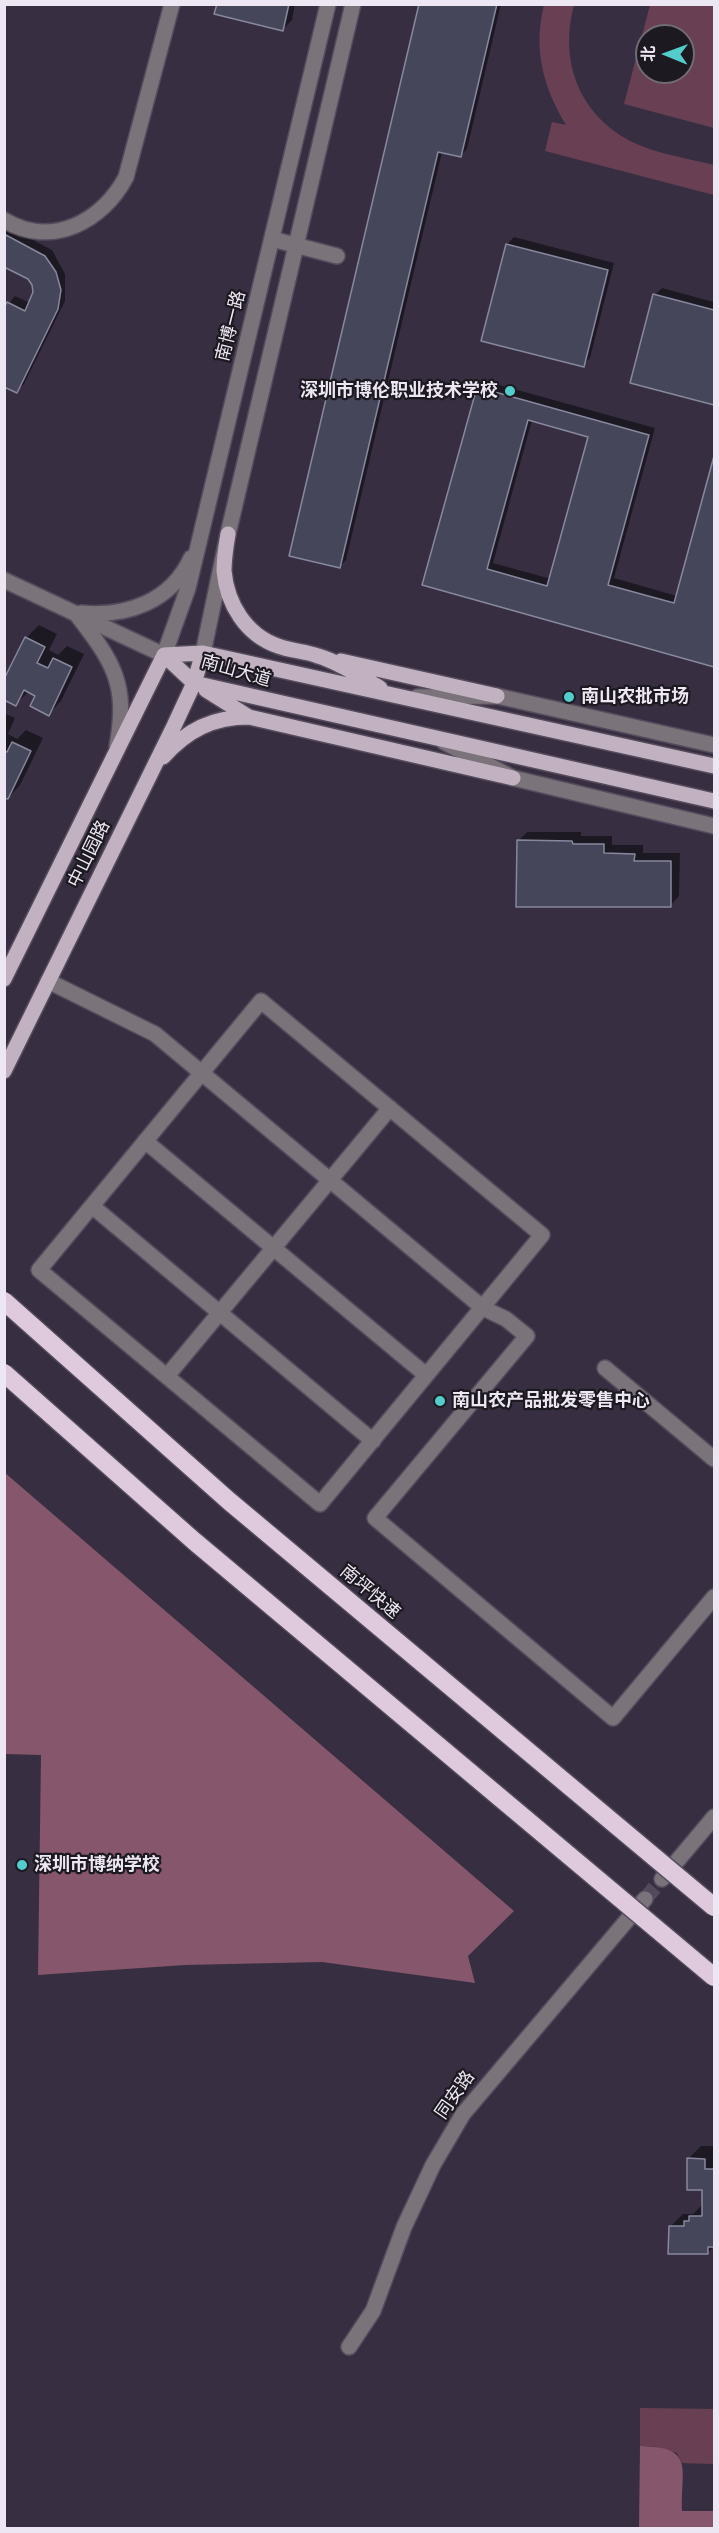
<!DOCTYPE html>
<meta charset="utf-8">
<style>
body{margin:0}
#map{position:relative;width:719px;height:2533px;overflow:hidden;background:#372f41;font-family:"Alegreya Sans","Noto Sans SC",sans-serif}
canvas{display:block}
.frame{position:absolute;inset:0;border:6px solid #ece7f2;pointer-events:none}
.north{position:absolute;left:635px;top:24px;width:60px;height:60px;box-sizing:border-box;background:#1d1921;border:2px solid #706b75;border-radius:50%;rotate:271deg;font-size:16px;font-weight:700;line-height:24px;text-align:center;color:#ece7f2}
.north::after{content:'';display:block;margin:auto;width:21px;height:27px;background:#52cdcc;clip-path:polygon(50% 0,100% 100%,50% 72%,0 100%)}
</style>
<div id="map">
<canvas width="719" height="2533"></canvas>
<div class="frame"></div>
<div class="north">北</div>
</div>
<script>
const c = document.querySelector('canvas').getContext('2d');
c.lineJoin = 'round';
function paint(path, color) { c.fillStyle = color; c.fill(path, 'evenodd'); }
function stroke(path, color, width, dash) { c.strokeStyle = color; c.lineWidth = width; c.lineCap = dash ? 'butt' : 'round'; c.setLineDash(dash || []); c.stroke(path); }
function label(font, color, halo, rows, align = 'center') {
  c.font = font + ' "Alegreya Sans","Noto Sans SC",sans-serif'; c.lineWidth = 4.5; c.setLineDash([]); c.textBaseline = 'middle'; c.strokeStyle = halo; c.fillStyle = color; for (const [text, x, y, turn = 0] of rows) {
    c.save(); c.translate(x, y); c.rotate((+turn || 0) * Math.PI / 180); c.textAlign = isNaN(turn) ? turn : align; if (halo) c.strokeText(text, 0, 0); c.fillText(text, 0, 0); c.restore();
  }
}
const green = new Path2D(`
 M544 5H574C559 59 578 114 630 141 656 154 687 158 714 165V195L545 151 552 122 566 125C543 87 533 49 544 5Z
 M650 5H714V128L624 104ZM647 36H683V72H647Z
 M640 2408 714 2409V2464L682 2463 677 2453 653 2446H640Z`);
const forest = new Path2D(`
 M4 1472 514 1911 468 1956 475 1983 322 1962 185 1965 38 1975 41 1755 5 1754Z
 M640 2446C695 2447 681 2467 682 2511H714V2528H639Z`);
const shadow = new Path2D(`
 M218 4H295L292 20 283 29Z
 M420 4H501L467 149 460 156 442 152 346 560 339 567Z
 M4 225 52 250 65 274V301L24 384 17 391 9 303 15 296 30 303 35 293 34 284 23 274 4 265Z
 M514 237 614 263 590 358 583 365 507 244Z
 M662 288 714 302V404L632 382 655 295Z
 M485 381 655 428 614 578 677 596 714 461V665L424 584 478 388ZM532 420 590 436 551 579 493 563Z
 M39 625 57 634 49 650 58 655 67 646 84 654 61 701 49 714 37 695 29 691 16 704 26 638Z
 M4 713 15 718 8 734 17 739 26 730 43 738 20 785 8 798 4 796Z
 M527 832H581V836H612V845H643V853H680L679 896 670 906 518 841Z
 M701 2146H714V2246L708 2253 670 2227 683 2214H693L703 2204V2189L688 2159Z`);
const building = new Path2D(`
 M217 4H289L283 31 214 14Z
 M419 4H497L461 157 438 152 340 568 289 556Z
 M4 234 45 256 56 272 61 290 58 309 17 393 4 387V308L7 302 25 311 33 292 32 285 28 279 4 267Z
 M506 244 608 270 584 367 481 341Z
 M653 294 714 310V405L630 383Z
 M477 387 649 435 608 585 674 603 714 456V667L422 585ZM528 420 588 437 547 586 487 569Z
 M25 637 45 647 37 663 48 668 53 658 72 667 49 716 30 706 35 696 24 690 16 706 4 700V679Z
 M12 742 31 751 8 799 4 798V751L7 752Z
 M517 840 572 841 573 844H604V853L635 854 634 861H671V907H516Z
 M687 2158 705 2159V2169H714V2247H708V2254H668L669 2226H684V2221H689V2216H702V2190H687Z`);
const minorTunnel = new Path2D(`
 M645 1899 662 1879`);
const minor = new Path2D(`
 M4 220C52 249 103 221 126 177L172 4
 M272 239 337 256
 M4 580 164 655 188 588 328 4
 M81 613C126 617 171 602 191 558
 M77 615C114 663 128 684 117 746
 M203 653 228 534 353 4
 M417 697 497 696 714 745
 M444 742 513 778 714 826
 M48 981 155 1034 483 1308 506 1319 527 1336 375 1518 613 1718 714 1597
 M261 1001 542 1235 320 1504 39 1270Z
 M145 1141 426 1375
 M92 1206 373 1441
 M605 1368 714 1459
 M167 1376 390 1108
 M662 1879 714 1817
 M349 2347 373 2311 404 2227 433 2165 463 2114 645 1899`);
const major = new Path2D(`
 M228 534C226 546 224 559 224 571 227 604 246 635 278 646 291 651 305 651 318 656 339 662 361 677 380 688
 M164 655 194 683 714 801
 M164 655 203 653 714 766
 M341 661 497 696
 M206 690 249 717
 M163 757C187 730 213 717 249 717L513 778
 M4 979 164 655
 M4 1071 174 726 194 683 203 653`);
const highwayBridge = new Path2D(`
 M4 1301 229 1501 714 1907
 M4 1373 194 1541 714 1977`);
const markers = [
 [510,391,6,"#52cdcc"],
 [569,697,6,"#52cdcc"],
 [440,1401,6,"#52cdcc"],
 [22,1865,6,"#52cdcc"]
];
const streetNames = [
 ["南博一路",231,326,-76],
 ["南山大道",236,671,16],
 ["中山园路",89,854,-64],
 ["南坪快速",370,1592,40],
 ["同安路",455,2095,-55]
];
const poiNames = [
 ["深圳市博伦职业技术学校",498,391,"right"],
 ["南山农批市场",581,697],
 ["南山农产品批发零售中心",452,1401],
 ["深圳市博纳学校",34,1865]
];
paint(green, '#694053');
paint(forest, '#86566c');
paint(shadow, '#0007');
paint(building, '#454659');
stroke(building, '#87889e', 1.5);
stroke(minorTunnel, '#524b5c', 15, [15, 8]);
stroke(minor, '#544c5d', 18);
stroke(major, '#544c5d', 18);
stroke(minor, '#7b737a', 15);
stroke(major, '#c2b2c1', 15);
stroke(highwayBridge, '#544c5d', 21, []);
stroke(highwayBridge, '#decadc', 18);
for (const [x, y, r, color] of markers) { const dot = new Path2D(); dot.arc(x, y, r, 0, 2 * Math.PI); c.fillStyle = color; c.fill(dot); stroke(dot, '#1d1921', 2); }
label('18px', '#ece7f2', '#1d1921', streetNames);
label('bold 18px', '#ece7f2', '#1d1921', poiNames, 'left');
</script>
